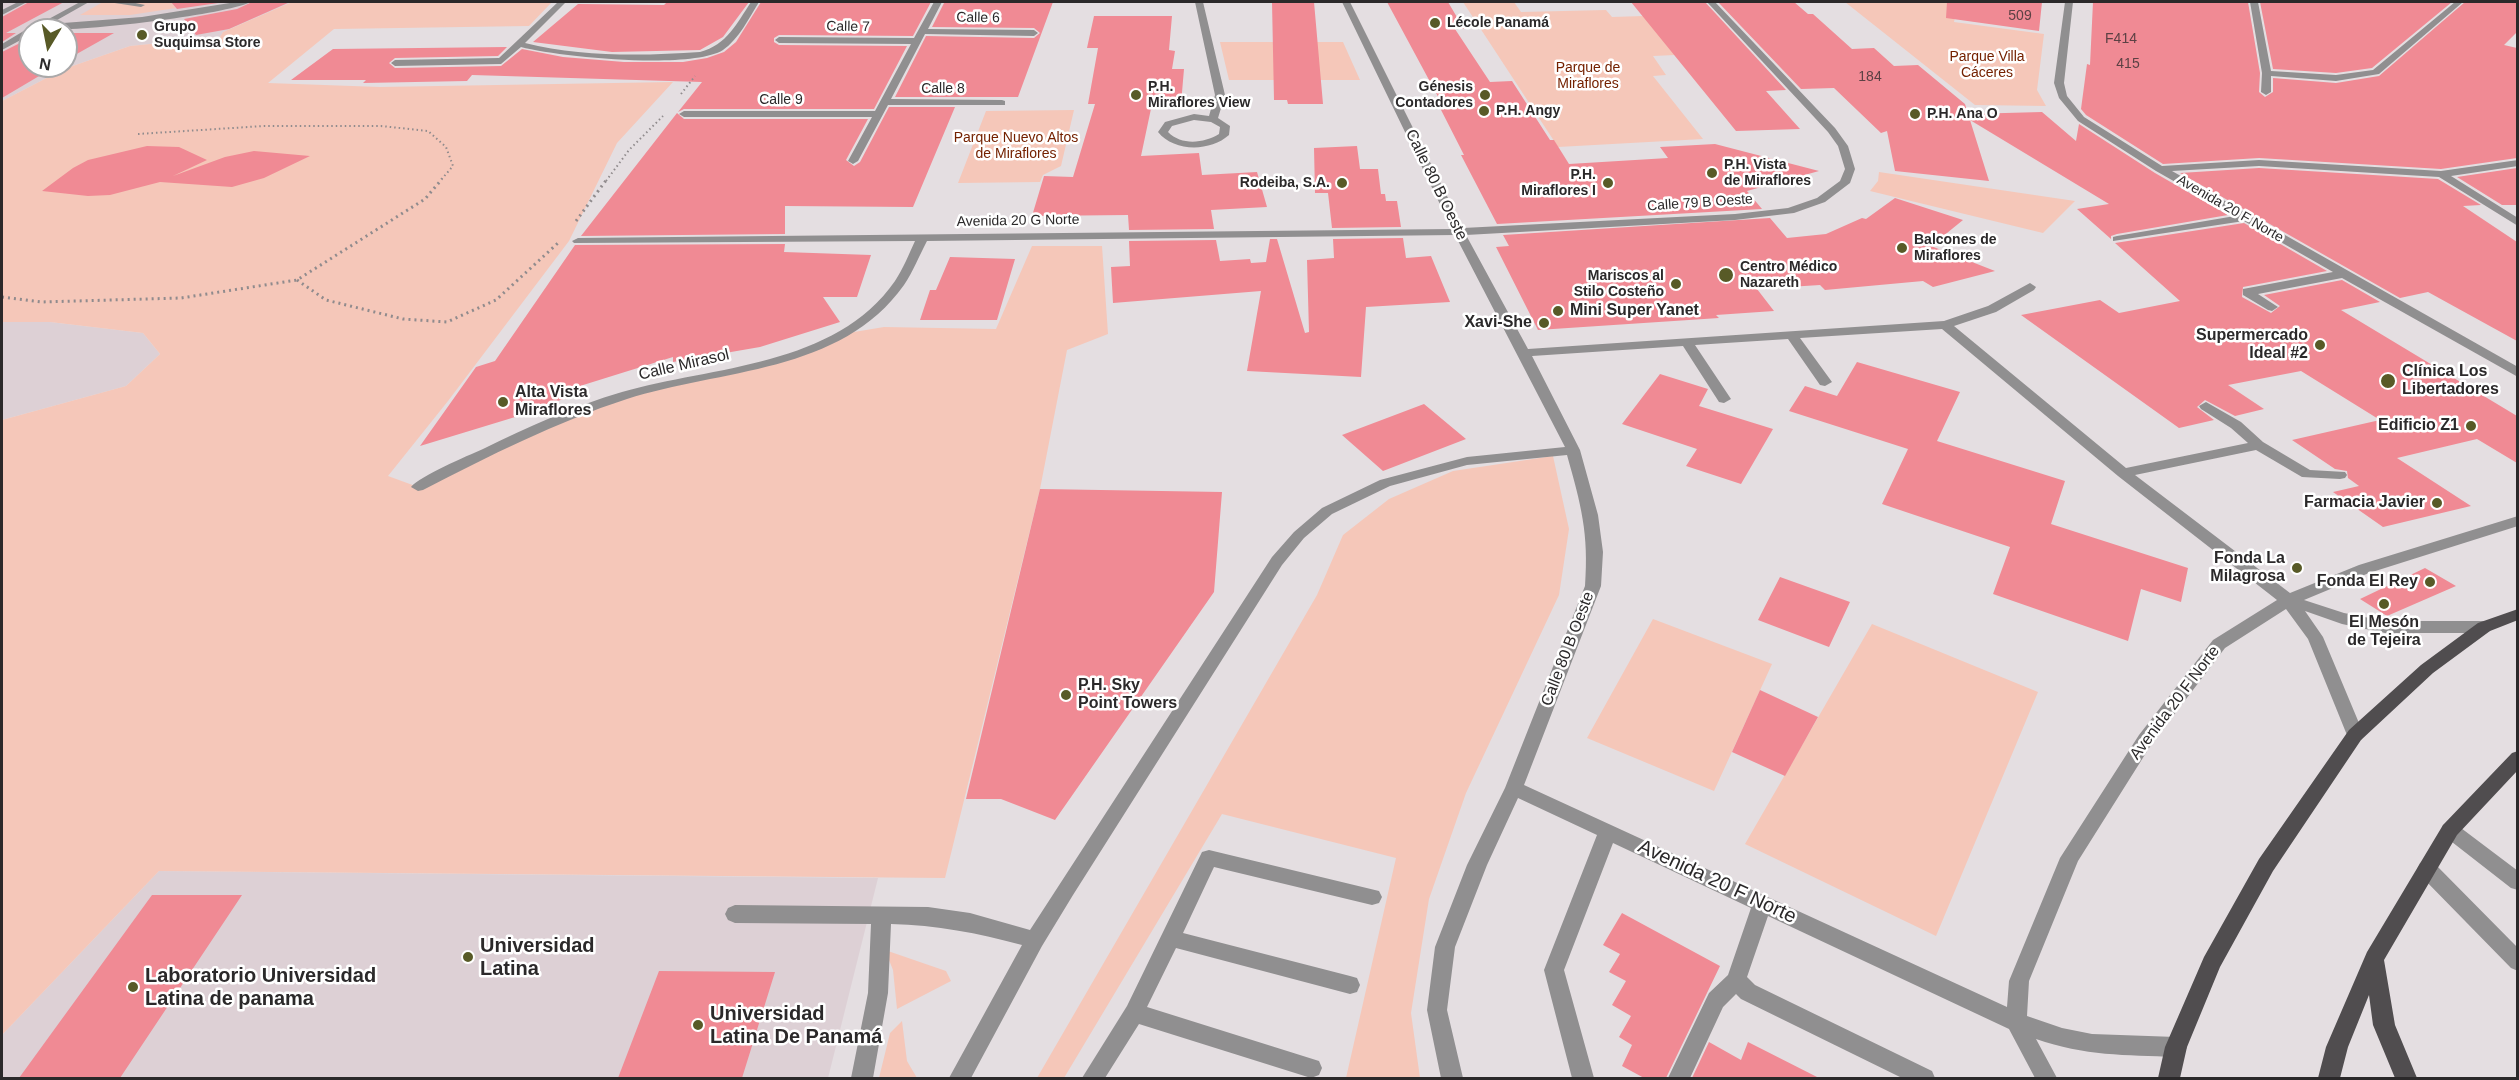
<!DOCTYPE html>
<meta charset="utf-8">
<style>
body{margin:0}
#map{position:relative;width:2519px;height:1080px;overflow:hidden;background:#e4dee1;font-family:Helvetica,sans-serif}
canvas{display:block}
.frame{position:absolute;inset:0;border:3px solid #2b292a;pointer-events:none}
.north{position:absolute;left:18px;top:18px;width:60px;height:60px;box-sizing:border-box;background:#fff;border:2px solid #aaa9aa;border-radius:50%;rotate:190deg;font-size:16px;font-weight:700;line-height:24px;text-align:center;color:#2b292a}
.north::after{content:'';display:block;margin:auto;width:21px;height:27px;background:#585a27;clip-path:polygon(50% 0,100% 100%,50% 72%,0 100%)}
</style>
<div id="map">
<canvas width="2519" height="1080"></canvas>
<div class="frame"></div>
<div class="north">N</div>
</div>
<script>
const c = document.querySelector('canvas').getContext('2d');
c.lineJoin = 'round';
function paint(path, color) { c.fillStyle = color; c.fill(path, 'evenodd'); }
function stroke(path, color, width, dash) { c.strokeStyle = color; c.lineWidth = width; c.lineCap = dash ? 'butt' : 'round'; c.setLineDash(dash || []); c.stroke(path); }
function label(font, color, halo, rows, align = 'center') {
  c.font = font + ' Helvetica,sans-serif'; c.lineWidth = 5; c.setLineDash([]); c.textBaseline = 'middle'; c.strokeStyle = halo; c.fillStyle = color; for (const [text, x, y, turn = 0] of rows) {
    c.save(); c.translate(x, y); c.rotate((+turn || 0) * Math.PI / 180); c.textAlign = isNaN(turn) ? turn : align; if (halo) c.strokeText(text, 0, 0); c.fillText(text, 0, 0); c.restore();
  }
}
const built = new Path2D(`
 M2 2H292L223 32 220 37 130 46 64 69 2 101ZM30 30H66V66H30Z
 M2 322H50L143 333 160 354 126 386 2 420Z
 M159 871 878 878 828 1078H2V1035Z`);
const green = new Path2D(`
 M103 2H171L176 8 130 15H80Z
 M292 2H552L529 26 334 29 268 83 380 87 673 82 617 143 569 241 448 401 388 476 418 487 539 426 626 395 782 360 848 333 884 327 996 329 1032 246H1102L1108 334 1067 350 1040 489 945 878 159 871 2 1035V420L126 386 160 354 143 333 50 322H2V101L64 69 130 46 220 37 223 32Z
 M1463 2H1514L1521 12 1606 10 1612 17 1706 14 1740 52 1653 56 1666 75 1653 76 1703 139 1558 147Z
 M1845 2H1958L1954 22 2044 34 2037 90 2046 106 1975 105Z
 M1220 42H1343L1360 80H1229Z
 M1074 110 1061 166 1043 175 1040 182 958 183 986 111Z
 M1879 172 2075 201 2043 233 1870 191 1878 181Z
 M1553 456 1569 529 1559 595 1466 793 1429 899 1411 1013 1420 1078H1346L1396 858 1222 814 1064 1078H1037L1317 595 1343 535 1389 499 1453 471Z
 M1653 619 1772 664 1714 791 1587 738Z
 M1872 624 2038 692 1936 936 1745 844Z
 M885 950 946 971 951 981 897 1009 893 970Z
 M902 1021 907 1061 917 1078H879L890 1033Z`);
const building = new Path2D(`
 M29 2H64L6 33H16L2 42V17Z
 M171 2H225L177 9Z
 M252 2H290L229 29 196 35 184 19 237 9Z
 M667 2H749L723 37 700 50 612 52 533 42 578 4 664 5Z
 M761 2H931L913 36 779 35 774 38V42L779 45 907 46 874 109H684L678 112 702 82 472 75 467 81 363 83 366 80H291L333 49 507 47 498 56 395 58 389 63 395 68 501 66 522 49 563 57 624 62H683L707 58 724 52 736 42Z
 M1022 2H1053L1018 97H895L926 36 1034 38 1040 33 1034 28 932 27 944 3Z
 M1272 2H1314L1323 104H1288L1287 100H1274Z
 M1387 2H1448L1464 29H1455L1490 82 1512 81 1550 140H1554L1569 164 1668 158 1660 147 1715 144 1819 171 1747 191 1762 209 1497 224 1461 155H1464L1438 104H1442Z
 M1631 2H1705L1786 90 1766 91 1800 129 1736 131Z
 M1718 2H1794L1808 14H1813L1852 49 1874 48 1894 66 1918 65 1965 104 1968 114 2042 112 2076 141 2079 124 2155 173 2228 215 2117 234 2111 236V239L2077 209 2109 204 1970 120 1989 181 1895 171 1887 131 1881 133 1834 88 1801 89Z
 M1947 2H2042L2039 31 1946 18Z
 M2093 2H2248L2260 73 2259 92 2265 97 2273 92V78L2336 83 2379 76 2465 2H2517V32L2504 45 2517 48V158L2441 169 2259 158 2163 164 2086 115 2081 109 2087 64 2090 65Z
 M2260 2H2452L2372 68 2336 73 2273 69Z
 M1094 16H1172L1169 50 1175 51 1172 69H1184L1181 104H1152L1141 156 1199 153 1202 175 1257 172 1267 207 1211 210 1214 229 1129 230 1128 215 1032 216 1044 176 1073 177 1095 104H1088L1098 48H1087Z
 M66 33H114L66 60Z
 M30 38V66H56L2 98V52Z
 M889 107H955L913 207 785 206V234L581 236 677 113 684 119H868L846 160 854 166 860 162Z
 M147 146 179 147 207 160 173 176 225 157 254 151 310 156 264 178 232 187 160 182 110 195 88 196 42 191 73 168 88 160Z
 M1357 146 1360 169H1378L1381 194H1385L1386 201H1397L1401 227 1332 228 1328 193H1315L1314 148Z
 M2259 168 2438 179 2481 205 2463 206 2517 242V341L2428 292 2400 298 2180 173Z
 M2517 168V205H2502L2457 177Z
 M1895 198 1963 220 1931 246 1995 271 1933 287 1923 281 1825 290 1820 285 1757 289 1774 311 1716 315 1719 318 1538 330 1496 247 1509 246 1503 235 1770 218 1787 238 1826 234 1862 218 1866 219Z
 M2244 223 2327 271 2243 287 2242 297 2271 313 2280 306 2264 295 2342 280 2380 302 2341 310 2517 416V463L2477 439 2397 458 2471 506 2383 527 2333 492 2359 486 2348 478 2347 471 2335 469 2292 440 2380 420 2301 371 2228 385 2264 409 2235 416 2205 400 2197 407 2214 420 2179 428 2021 315 2100 300 2119 313 2180 301 2115 243Z
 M1403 238 1406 258 1431 256 1450 302 1366 307 1361 377 1247 371 1261 291 1113 303 1111 267 1130 266 1129 241 1216 240 1220 261 1250 259 1251 263 1266 262 1270 239H1277L1305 333 1309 332 1307 260 1334 258 1333 239Z
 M785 244 784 252 871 255 857 297H823L840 322 760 347 673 362V357L580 386 584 393 524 411 525 414 420 446 476 367 495 361 575 245Z
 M950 257 1015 259 997 320H920L930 290H936Z
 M1857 362 1960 392 1937 441 2065 481 2051 524 2188 568 2181 602 2141 589 2128 641 1993 594 2010 547 1882 504 1908 449 1789 411 1805 386 1837 396Z
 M1660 374 1708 389 1699 406 1773 429 1741 484 1686 466 1697 449 1622 424Z
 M1424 404 1466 439 1383 471 1342 435Z
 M1040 489 1222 492 1214 592 1055 820 1001 799H966Z
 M2425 568 2456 586 2387 616 2360 599Z
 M1780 577 1850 602 1829 647 1758 620Z
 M1760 690 1818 717 1785 776 1732 752Z
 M152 895H242L120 1078H19Z
 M1622 913 1720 966 1666 1078H1644L1622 1066 1632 1045 1619 1037 1631 1016 1612 1005 1626 981 1609 972 1620 954 1603 945Z
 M659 971 775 972 742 1078H618Z
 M1709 1042 1741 1060 1748 1042 1819 1078H1692Z`);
const pathFar1 = new Path2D(`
 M681 94 695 76
 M138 134 264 126H381L428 131 446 147 453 166 440 181
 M606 181 629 150 663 116`);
const path = new Path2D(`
 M576 221 607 179
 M297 280 326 300 403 319 447 322 496 300 558 243
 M2 297 41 302 181 298 297 280 425 199 442 179`);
const minor = new Path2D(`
 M18 2H27L2 15V10Z
 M80 2H89L50 24 142 17 236 2H250C232 14 49 37 34 27Z
 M108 2H131L145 5 141 7Z
 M558 2H566L525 43C580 57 643 56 700 52 727 45 737 23 751 2H759C749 18 739 39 723 50 691 70 558 57 521 47L501 64 395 66 391 63 395 60 499 58Z
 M934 2H942L928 29 1034 30 1038 33 1034 36 925 34 891 99 1002 100 1005 101V105H888L858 161 853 164 848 161 872 117H684L679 114 684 111H875L911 44 779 43 775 40 779 37 914 38Z
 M1195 2H1203L1225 95 1218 118 1230 126 1229 135C1210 152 1174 152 1158 132L1165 122 1194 114 1209 116 1215 95ZM1194 120 1211 122 1220 127 1219 134C1204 143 1182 146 1168 132L1172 126Z
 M1342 2H1350L1463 228 1735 214 1788 208 1817 198 1840 181 1845 169 1838 146 1828 132 1707 2H1715L1835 128 1848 146 1855 169 1850 183 1825 202 1794 213 1735 220 1466 235 1528 349 1944 321 1988 306 2030 283 2036 287 2034 290 1996 312 1954 326 2126 468 2248 443 2231 428 2201 409 2199 406 2206 402 2241 422 2263 442 2310 470 2345 472 2347 475 2345 478 2340 479 2302 477 2256 450 2135 475 2290 593 2359 565 2518 516V526L2369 573 2304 600 2344 613 2385 621H2484L2490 623 2492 627 2490 631 2484 633H2385L2342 624 2305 611 2323 637 2364 735 2361 740 2355 742 2349 740 2308 639 2286 609 2225 648 2151 745 2078 861 2029 981 2027 1016 2062 1028 2092 1034 2176 1037 2184 1040 2187 1047 2184 1054 2176 1057C2125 1055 2085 1056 2036 1039L2057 1078H2035L2009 1029 1768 916 1747 977 1755 985 1932 1071 1935 1078H1902L1741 999 1736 994 1723 1007 1690 1078H1668L1709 993 1728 975 1751 908 1613 843 1564 970 1594 1078H1572L1544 970 1597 835 1518 798 1487 865 1455 947 1447 1010 1463 1078H1441L1427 1010 1435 947 1467 865 1505 788 1585 586C1589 533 1581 505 1567 455L1467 465 1390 486 1332 514 1304 538 1282 565 1073 895 1042 946 971 1078H949L1022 945C977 933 937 925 891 924L888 993 873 1078H851L868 993 871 924 735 923 728 920 725 914 728 908 735 905 928 907 970 913 1030 930 1272 557 1294 532 1322 508 1380 480 1467 457 1565 447 1455 235 927 241C919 256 913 272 904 285 841 374 720 369 627 399 556 422 489 456 423 490L418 491 411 487C420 476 467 456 483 449 528 427 574 406 622 392 713 366 835 367 895 281 903 269 909 254 915 241L574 243 572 241 578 238 1452 229ZM1942 329 2118 476 2277 600 2213 640 2139 735 2060 858 2009 981 2007 1007 1524 785 1601 586 1603 552 1598 515 1580 450 1532 356 1683 346 1719 402 1724 403 1731 399 1695 345 1788 339 1820 385 1825 386 1832 382 1800 338Z
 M2065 2H2073L2064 83 2067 96 2084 117 2162 166 2259 160 2441 171 2518 160V166L2451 176 2518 218V226L2439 177 2259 166 2172 171 2518 367V377L2342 278 2258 294 2278 307 2272 311 2268 310 2243 295V289L2333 272 2244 221 2113 241V237L2117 236 2235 216 2156 171 2078 121 2059 98 2054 83Z
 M2250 2H2258L2271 71 2336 75 2373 70 2455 2H2463L2379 74 2336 81 2271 76V92L2266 95 2261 92 2262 73Z
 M27 29 34 30H30V35L2 50V44Z
 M2450 822 2457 825 2518 871V890L2511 888 2443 835 2441 830 2443 825Z
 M1209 850 1379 891 1382 897 1379 903 1372 905 1214 867 1183 933 1350 976 1357 978 1360 985 1357 992 1350 994 1176 948 1147 1007 1319 1061 1322 1068 1319 1075 1311 1078 1139 1024 1105 1078H1082L1127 1006 1202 852Z
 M2427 861 2434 863 2518 948V971L2511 968 2420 875 2417 869 2420 863Z`);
const major = new Path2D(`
 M2518 609V620L2490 631 2433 673 2361 740 2273 871 2220 967 2187 1047 2180 1078H2158L2165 1047 2204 957 2259 859 2349 730 2421 665 2478 623Z
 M2518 751V770L2457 835 2384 960 2395 1025 2417 1078H2395L2373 1025 2369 995 2348 1047 2340 1078H2318L2326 1047 2367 952 2443 825 2512 753Z`);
const markers = [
 [1435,23,6,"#585a27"],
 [142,35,6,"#585a27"],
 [1136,95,6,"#585a27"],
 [1485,95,6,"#585a27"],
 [1484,111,6,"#585a27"],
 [1915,114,6,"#585a27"],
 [1712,173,6,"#585a27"],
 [1342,183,6,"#585a27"],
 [1608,183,6,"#585a27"],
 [1902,248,6,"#585a27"],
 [1726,275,8,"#585a27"],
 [1676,284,6,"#585a27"],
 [1558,311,6,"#585a27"],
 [1544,323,6,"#585a27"],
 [2320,345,6,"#585a27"],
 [2388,381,8,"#585a27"],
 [503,402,6,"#585a27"],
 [2471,426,6,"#585a27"],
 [2437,503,6,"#585a27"],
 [2297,568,6,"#585a27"],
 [2430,582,6,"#585a27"],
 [2384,604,6,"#585a27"],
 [1066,695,6,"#585a27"],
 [468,957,6,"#585a27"],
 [133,987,6,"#585a27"],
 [698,1025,6,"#585a27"]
];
const numberNames = [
 ["509",2020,16],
 ["F414",2121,39],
 ["415",2128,64],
 ["184",1870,77]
];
const farStreetnames = [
 ["Calle 6",978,18,1],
 ["Calle 7",848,27,1],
 ["Calle 8",943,89],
 ["Calle 9",781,100],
 ["Calle 79 B Oeste",1700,203,-4],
 ["Avenida 20 F Norte",2230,209,30],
 ["Avenida 20 G Norte",1018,221,-1]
];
const farPoinames = [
 ["Lécole Panamá",1447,23],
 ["Grupo",154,27],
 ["Suquimsa Store",154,43],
 ["P.H.",1148,87],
 ["Miraflores View",1148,103],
 ["Génesis",1473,87,"right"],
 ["Contadores",1473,103,"right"],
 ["P.H. Angy",1496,111],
 ["P.H. Ana O",1927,114],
 ["P.H. Vista",1724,165],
 ["de Miraflores",1724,181],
 ["P.H.",1596,175,"right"],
 ["Miraflores I",1596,191,"right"],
 ["Rodeiba, S.A.",1330,183,"right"],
 ["Balcones de",1914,240],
 ["Miraflores",1914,256],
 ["Centro Médico",1740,267],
 ["Nazareth",1740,283],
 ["Mariscos al",1664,276,"right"],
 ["Stilo Costeño",1664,292,"right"]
];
const farParknames = [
 ["Parque Villa",1987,57],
 ["Cáceres",1987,73],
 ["Parque de",1588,68],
 ["Miraflores",1588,84],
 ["Parque Nuevo Altos",1016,138],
 ["de Miraflores",1016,154]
];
const streetNames = [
 ["Calle 80 B Oeste",1436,185,64],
 ["Calle Mirasol",684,365,-13],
 ["Calle 80 B Oeste",1568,649,-69],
 ["Avenida 20 F Norte",2175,703,-53]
];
const poiNames = [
 ["Mini Super Yanet",1570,311,"left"],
 ["Xavi-She",1532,323],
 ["Supermercado",2308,336],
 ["Ideal #2",2308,354],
 ["Clínica Los",2402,372,"left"],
 ["Libertadores",2402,390,"left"],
 ["Alta Vista",515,393,"left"],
 ["Miraflores",515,411,"left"],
 ["Edificio Z1",2459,426],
 ["Farmacia Javier",2425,503],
 ["Fonda La",2285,559],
 ["Milagrosa",2285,577],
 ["Fonda El Rey",2418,582],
 ["El Mesón",2384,623,"center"],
 ["de Tejeira",2384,641,"center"],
 ["P.H. Sky",1078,686,"left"],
 ["Point Towers",1078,704,"left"]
];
const nearStreetnames = [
 ["Avenida 20 F Norte",1717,882,25]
];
const nearPoinames = [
 ["Universidad",480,946],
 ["Latina",480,969],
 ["Laboratorio Universidad",145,976],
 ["Latina de panama",145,999],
 ["Universidad",710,1014],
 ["Latina De Panamá",710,1037]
];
paint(built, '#ddd0d5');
paint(green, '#f5c7b9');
paint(building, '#f08a94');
stroke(pathFar1, '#908b8d', 2, [1.5, 3]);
stroke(path, '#908b8d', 3, [2, 4]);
paint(minor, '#908f90');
paint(major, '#504d4f');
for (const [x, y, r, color] of markers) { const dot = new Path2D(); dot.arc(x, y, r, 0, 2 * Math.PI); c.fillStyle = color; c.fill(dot); stroke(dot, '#fff', 2); }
label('14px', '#5c4144', null, numberNames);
label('14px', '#2b292a', '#fff', farStreetnames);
label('bold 14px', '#2b292a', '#fff', farPoinames, 'left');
label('14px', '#742100', '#fff', farParknames);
label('16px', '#2b292a', '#fff', streetNames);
label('bold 16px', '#2b292a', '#fff', poiNames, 'right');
label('20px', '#2b292a', '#fff', nearStreetnames);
label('bold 20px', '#2b292a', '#fff', nearPoinames, 'left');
</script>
